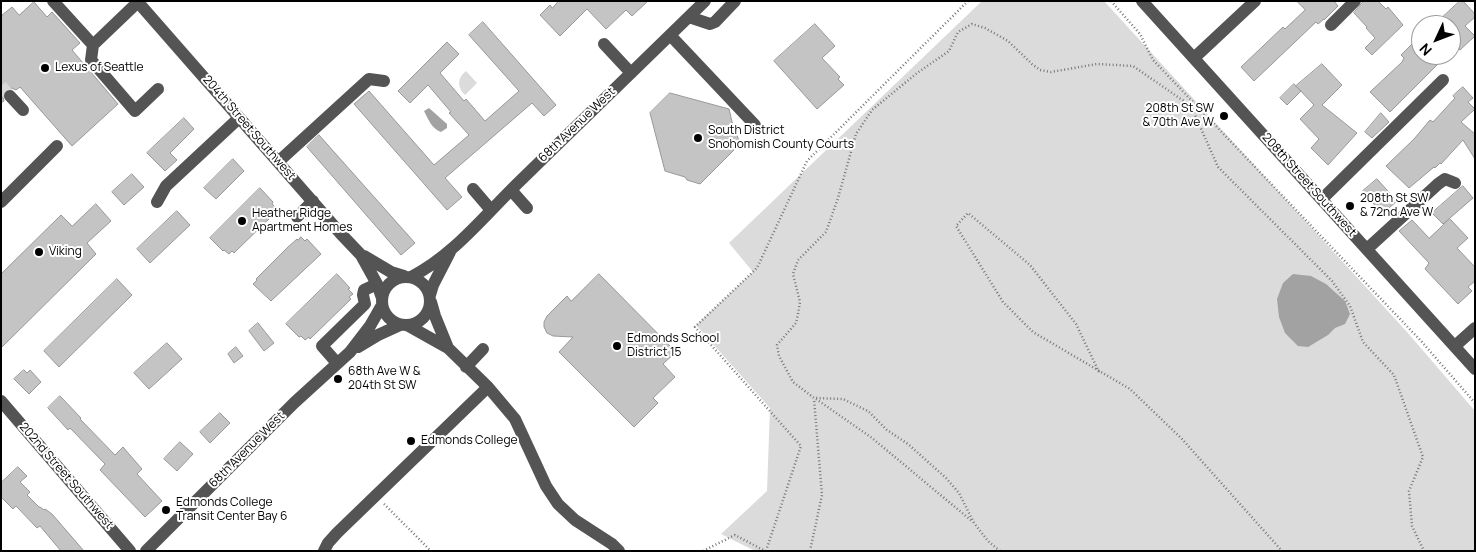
<!DOCTYPE html>
<style>
body{margin:0}
#map{position:relative;width:1476px;height:552px;overflow:hidden;background:#fff;font-family:Manrope,sans-serif}
canvas{display:block}
.frame{position:absolute;inset:0;border:2px solid #000;pointer-events:none}
.north{position:absolute;left:1411px;top:15px;width:50px;height:50px;box-sizing:border-box;background:#fff;border:1px solid #999;border-radius:50%;rotate:227deg;font-size:14px;font-weight:700;line-height:20px;text-align:center;color:#000}
.north::after{content:'';display:block;margin:auto;width:18px;height:22px;background:#000;clip-path:polygon(50% 0,100% 100%,50% 72%,0 100%)}
</style>
<div id="map">
<canvas width="1476" height="552"></canvas>
<div class="frame"></div>
<div class="north">N</div>
</div>
<script>
const c = document.querySelector('canvas').getContext('2d');
c.lineJoin = 'round';
function paint(path, color) { c.fillStyle = color; c.fill(path, 'evenodd'); }
function stroke(path, color, width, dash) { c.strokeStyle = color; c.lineWidth = width; c.lineCap = dash ? 'butt' : 'round'; c.setLineDash(dash || []); c.stroke(path); }
function label(font, color, halo, rows, align = 'center') {
  c.font = font + ' Manrope,sans-serif'; c.lineWidth = 4; c.setLineDash([]); c.textBaseline = 'middle'; c.strokeStyle = halo; c.fillStyle = color; for (const [text, x, y, turn = 0] of rows) {
    c.save(); c.translate(x, y); c.rotate((+turn || 0) * Math.PI / 180); c.textAlign = isNaN(turn) ? turn : align; if (halo) c.strokeText(text, 0, 0); c.fillText(text, 0, 0); c.restore();
  }
}
const green = new Path2D(`
 M982 1H1104L1407 332 1475 411V551H755L721 534 767 491 770 408 696 325 753 272 729 243Z
 M466 71 477 83 465 95C457 87 457 78 466 71Z`);
const water = new Path2D(`
 M429 108 447 124V128L441 132C432 129 428 119 424 111Z
 M1293 274 1311 276 1326 284 1345 301 1350 314 1345 324 1335 328 1328 335 1308 347 1298 346 1285 333 1279 317 1277 299 1283 283Z`);
const building = new Path2D(`
 M559 1H648L632 16 626 10 606 29 587 9 560 36 540 15 550 5 552 8Z
 M1297 1H1334L1338 6 1324 20V19L1318 24 1316 22 1254 81 1241 67 1283 27 1285 29 1305 10Z
 M1364 1H1378L1386 9 1388 7 1403 25 1372 55 1365 48 1375 38 1366 28 1367 27 1354 13Z
 M1460 1H1463L1475 14V17L1465 26 1475 36 1460 50 1451 41V25H1434Z
 M34 2 47 17 52 12 80 43 72 50 118 104 72 146 20 87 16 90 12 88 5 90 2 94 4 101 1 103V16L12 7 19 15Z
 M483 22 556 105 544 116 532 103 445 178 462 197 447 210 354 104 369 91 434 165 469 135 449 113 451 112 428 85 410 103 398 91 447 42 459 54 440 73 464 101 466 99 485 121 519 91 469 35Z
 M815 24 835 46 822 58 840 77 838 79 844 85 817 109 774 61Z
 M1421 41V55H1436L1441 61 1390 112 1370 92 1402 62 1404 58 1401 55 1413 43 1415 46Z
 M1322 64 1342 85 1322 105 1357 133 1328 165 1311 148 1319 139 1300 119 1314 105 1296 86Z
 M1294 84 1301 91 1287 105 1280 98Z
 M1463 87 1473 98 1468 102 1475 109 1461 122 1475 134V159L1463 140 1441 164 1440 163 1435 168 1434 167 1409 188 1386 166 1414 139 1430 120 1433 122 1455 98 1453 96Z
 M670 93 729 109 734 130 736 132 740 144 700 184 687 180 685 177 665 171 650 113Z
 M1381 113 1389 122 1372 138 1365 132Z
 M184 118 194 129 170 153 177 160 165 171 147 153Z
 M319 135 415 243 401 255 307 147Z
 M233 159 244 171 216 199 204 188Z
 M132 174 144 187 124 205 112 192Z
 M1377 179 1397 201 1382 214 1363 191Z
 M1463 186 1473 198 1443 224 1432 213Z
 M260 188 273 202 272 204 276 208 273 211 275 213 234 253 232 251 229 254 224 250 223 251 210 238Z
 M96 204 111 221 87 243 96 254 1 348V274L61 215 72 226Z
 M177 211 190 225 150 263 137 249Z
 M1450 219 1468 238 1457 248 1475 267V281L1468 287 1472 291 1458 304 1425 269 1429 263 1399 231 1412 220 1429 238Z
 M301 237 305 241 307 239 321 254 271 301 253 284 257 280 256 279 288 247 297 239 298 240Z
 M337 274 350 288 348 289 353 294 349 297 351 299 310 339 309 337 305 340 301 336 299 337 286 324Z
 M599 274 676 352 663 364 675 377 653 398 658 403 634 427 559 352 573 337 553 336 547 333 544 327V322L547 316 567 296 571 301Z
 M117 279 132 295 59 367 44 351Z
 M258 323 274 343 264 351 249 331Z
 M167 343 182 359 149 389 134 373Z
 M236 347 243 356 234 363 228 354Z
 M24 370 27 373 30 370 41 382 29 394 14 379Z
 M60 396 81 418 80 419 115 455 123 447 142 469 137 474 162 501 145 517 100 470 105 464 70 428 68 430 48 408Z
 M220 413 230 423 210 443 200 432Z
 M180 442 193 454 177 471 164 459Z
 M18 467 27 476 20 482 30 492 27 495 39 507H40L44 510 45 509 52 514 84 551H61L40 526 37 528 16 506 13 509 1 497V483Z`);
const minorTunnel = new Path2D(`
 M1 86 10 96`);
const path = new Path2D(`
 M1111 1 1140 34 1153 60 1422 342 1475 403
 M1099 372 1076 324 1030 265 968 213 956 226 1003 302 1033 332 1130 389 1182 439 1282 551
 M816 399 872 438 973 522
 M384 504 431 551
 M703 551 735 535 765 551
 M766 551 801 446 695 327 757 268 807 161 968 1
 M810 551 822 495 814 399
 M1000 551 988 541 974 523 959 493 946 478 908 444 887 430 868 411 843 399 814 398 793 382 779 356 777 345 796 323 798 314 800 302 793 274 798 260 826 232 838 198 856 134 872 110 917 73 949 51 958 32 972 24 985 28 1008 41 1032 64 1040 70 1051 72 1097 64 1133 66 1191 106 1218 167 1332 281 1350 306 1363 342 1394 375 1423 457 1409 491 1412 526 1424 551`);
const minor = new Path2D(`
 M53 1 93 45 91 60 135 111 158 89
 M137 1 341 234 361 255 377 284 382 298
 M1142 1 1475 369
 M689 17 710 24 715 22 735 1
 M1331 25 1355 1
 M670 35 755 125
 M604 44 631 73
 M93 45 138 2
 M1194 58 1255 1
 M10 96 23 110
 M278 162 369 79 384 81
 M473 189 491 210
 M511 190 527 208
 M1322 199 1443 80
 M1 202 57 146
 M157 202 166 186 239 118
 M297 217 313 201
 M1367 249 1438 184 1445 179 1455 183
 M364 256 391 272 404 276
 M382 301a24 24 0 1 1 48 0a24 24 0 1 1-48 0Z
 M411 277C453 256 485 215 519 182 581 122 643 62 705 1
 M430 295 433 285 450 252
 M431 302 435 316 448 348
 M407 325 448 348 488 387 515 419 546 486 558 504 575 520 612 544 619 551
 M1455 346 1475 328
 M358 347 378 335 400 325
 M337 363 322 346 365 304 363 295 364 290 377 284
 M466 367 483 349
 M1 401 130 551
 M146 551 294 403 350 352 370 326 382 305
 M324 551 328 543 337 533 488 387`);
const markers = [
 [45,68,5,"#000"],
 [1224,116,5,"#000"],
 [698,138,5,"#000"],
 [1350,206,5,"#000"],
 [242,221,5,"#000"],
 [39,252,5,"#000"],
 [617,346,5,"#000"],
 [338,379,5,"#000"],
 [411,441,5,"#000"],
 [166,510,5,"#000"]
];
const poiNames = [
 ["Lexus of Seattle",55,68],
 ["208th St SW",1214,109,"right"],
 ["& 70th Ave W",1214,123,"right"],
 ["South District",708,131],
 ["Snohomish County Courts",708,145],
 ["208th St SW",1360,199],
 ["& 72nd Ave W",1360,213],
 ["Heather Ridge",252,214],
 ["Apartment Homes",252,228],
 ["Viking",49,252],
 ["Edmonds School",627,339],
 ["District 15",627,353],
 ["68th Ave W &",348,372],
 ["204th St SW",348,386],
 ["Edmonds College",421,441],
 ["Edmonds College",176,503],
 ["Transit Center Bay 6",176,517]
];
const streetNames = [
 ["68th Avenue West",577,125,-44],
 ["204th Street Southwest",249,128,49],
 ["208th Street Southwest",1309,185,48],
 ["68th Avenue West",247,450,-45],
 ["202nd Street Southwest",66,476,49]
];
paint(green, '#dbdbdb');
paint(water, '#a2a2a2');
paint(building, '#c4c4c4');
stroke(building, '#989898', 1);
stroke(minorTunnel, '#d9d9d9', 12, [12, 6]);
stroke(path, '#767676', 2.5, [1, 2.5]);
stroke(minor, '#545454', 12);
for (const [x, y, r, color] of markers) { const dot = new Path2D(); dot.arc(x, y, r, 0, 2 * Math.PI); c.fillStyle = color; c.fill(dot); stroke(dot, '#fff', 2); }
label('12px', '#000', '#fff', poiNames, 'left');
label('12px', '#000', '#fff', streetNames);
</script>
